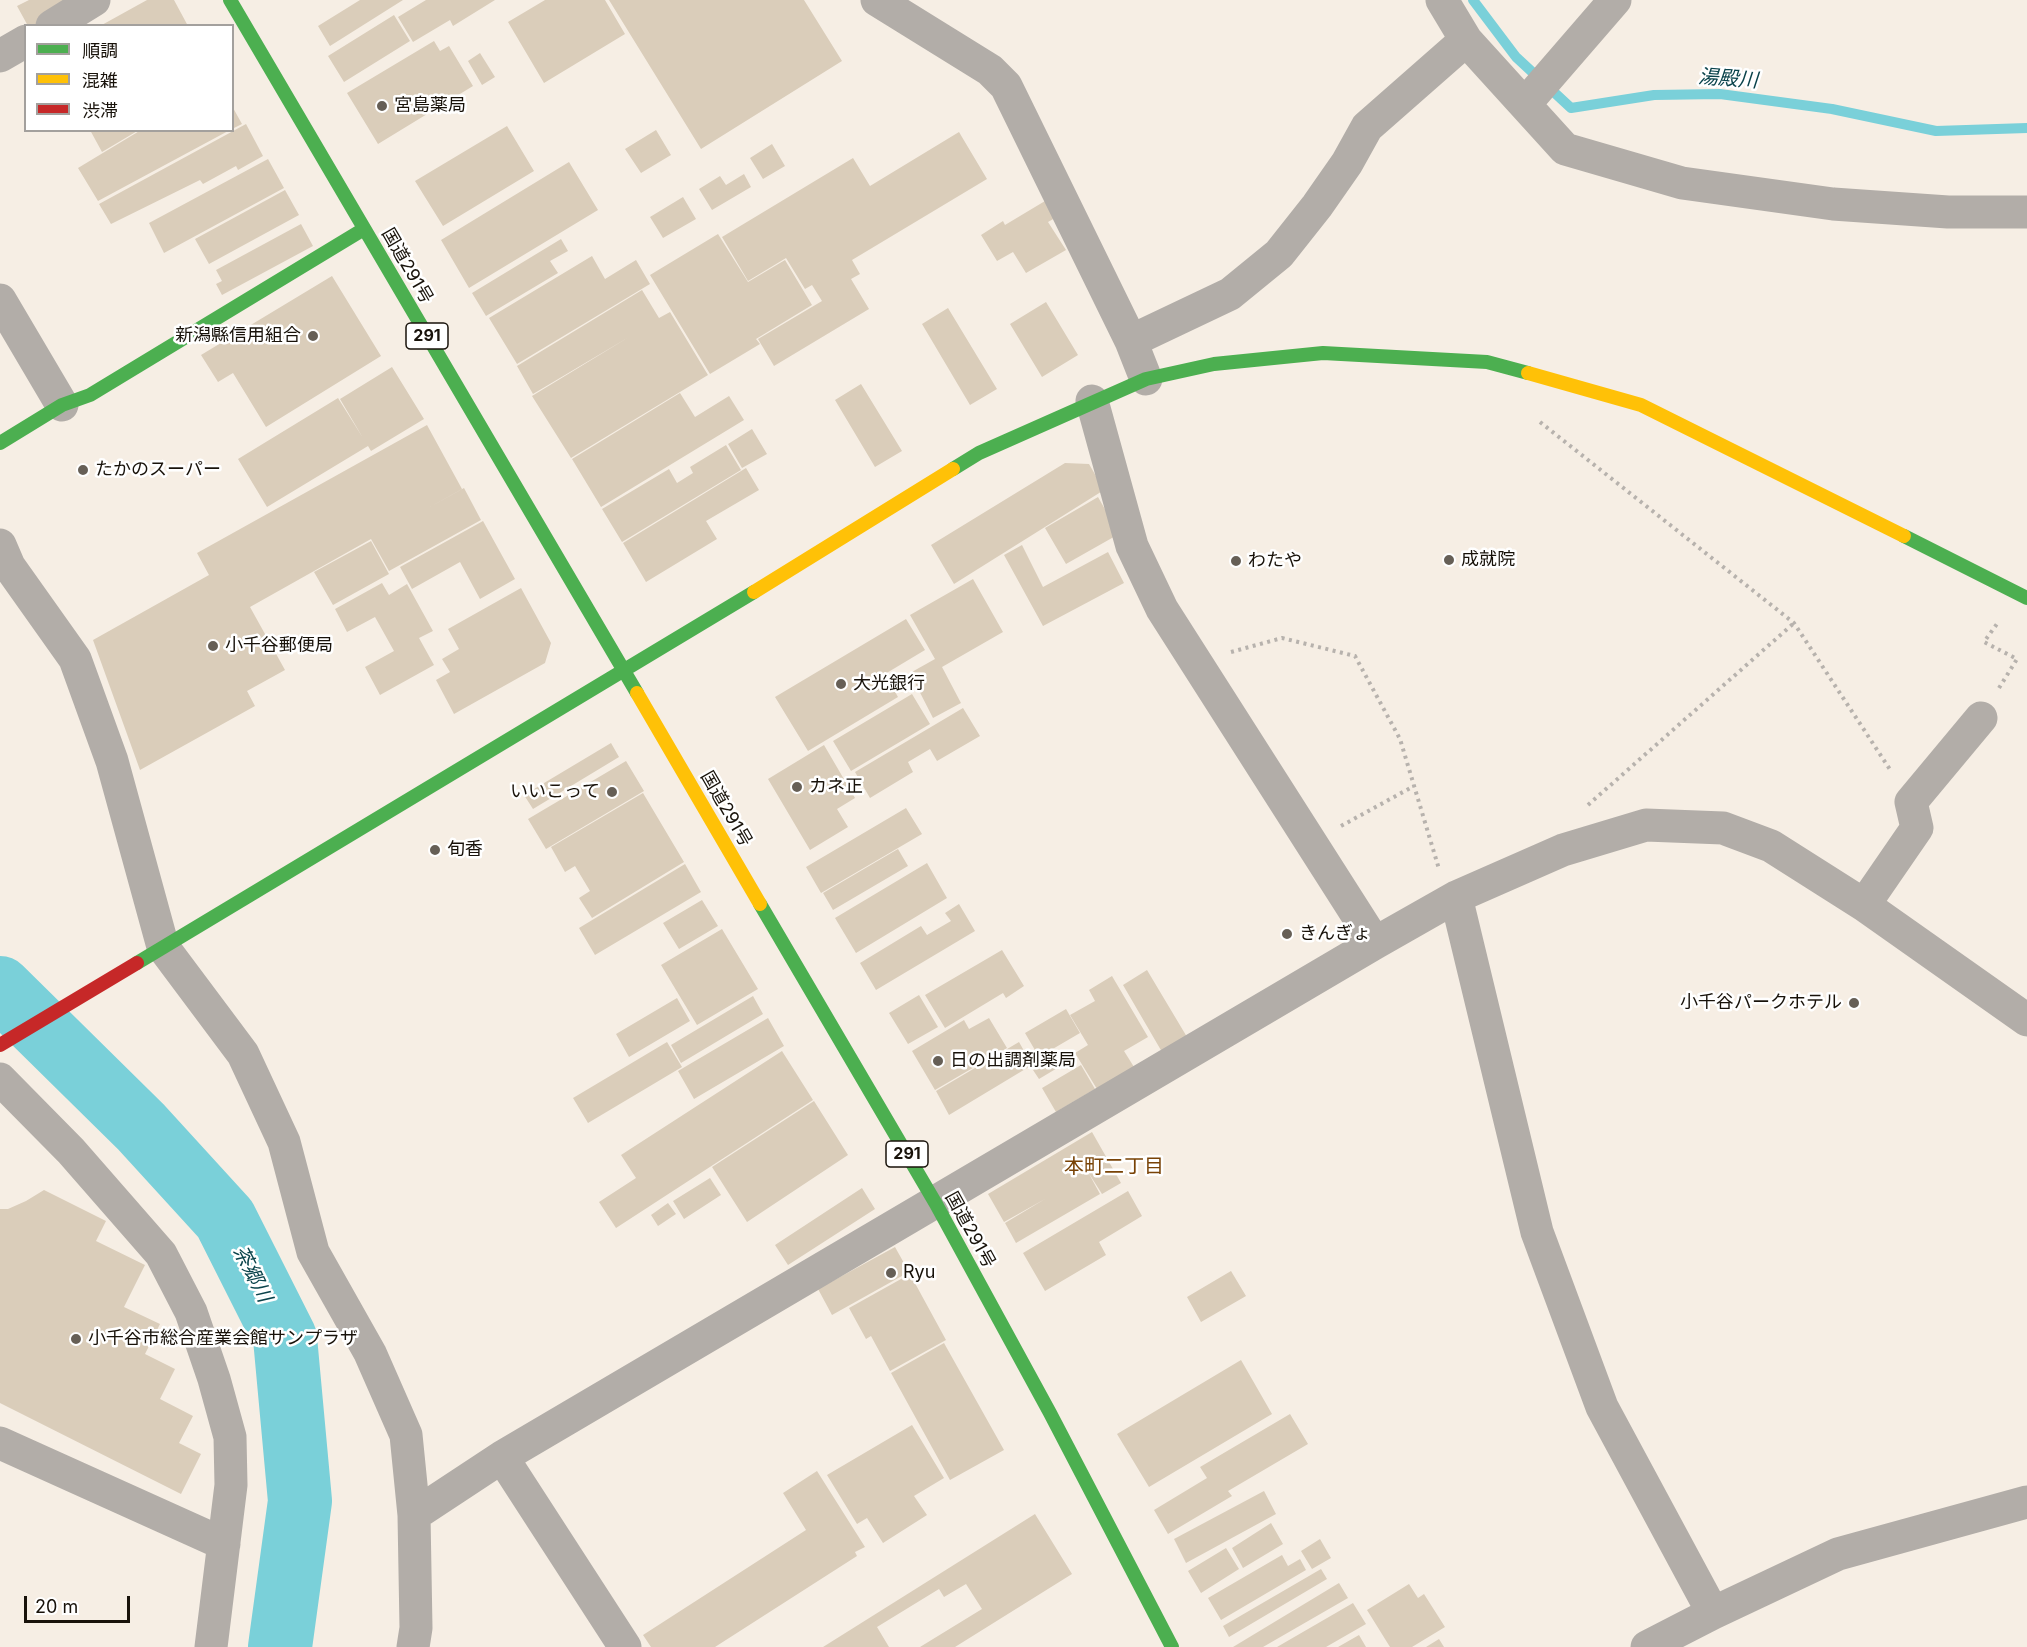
<!DOCTYPE html>
<meta charset="utf-8">
<style>
body{margin:0}
#map{position:relative;width:2027px;height:1647px;overflow:hidden;background:#f6eee4;font-family:Inter,"Noto Sans JP",sans-serif}
canvas{display:block}
.legend{position:absolute;left:24px;top:24px;width:210px;height:108px;box-sizing:border-box;background:#fff;border:2px solid #a3a09d;margin:0;padding:8px 10px;list-style:none;font-size:18px;color:#18120a}
.legend li{display:flex;align-items:center;gap:12px;height:30px}
.legend b{width:30px;border:2px solid #a3a09d}
.scale{position:absolute;left:24px;top:1596px;width:106px;height:27px;box-sizing:border-box;border:3px solid #18120a;border-top:0;padding-left:8px;font-size:18px;line-height:21px;white-space:nowrap;color:#18120a;-webkit-text-stroke:4px #fff;paint-order:stroke}
</style>
<div id="map">
<canvas width="2027" height="1647"></canvas>
<ul class="legend">
<li><b style="height:8px;background:#4caf50"></b>順調</li>
<li><b style="height:8px;background:#ffc107"></b>混雑</li>
<li><b style="height:8px;background:#c62828"></b>渋滞</li>
</ul>
<div class="scale">20 m</div>
</div>
<script>
const c = document.querySelector('canvas').getContext('2d');
c.lineJoin = 'round';
function stroke(path, color, width, dash) { c.strokeStyle = color; c.lineWidth = width; c.lineCap = dash ? 'butt' : 'round'; c.setLineDash(dash || []); c.stroke(path); }
function paint(path, color) { c.fillStyle = color; c.fill(path, 'evenodd'); }
function label(font, color, halo, rows, align = 'center') {
  c.font = font + ' Inter,"Noto Sans JP",sans-serif'; c.lineWidth = 5; c.setLineDash([]); c.textBaseline = 'middle'; c.strokeStyle = halo; c.fillStyle = color; for (const [text, x, y, turn = 0] of rows) {
    c.save(); c.translate(x, y); c.rotate((+turn || 0) * Math.PI / 180); c.textAlign = isNaN(turn) ? turn : align; if (halo) c.strokeText(text, 0, 0); c.fillText(text, 0, 0); c.restore();
  }
}
const stream = new Path2D(`
 M1473 0 1516 57 1571 108 1654 95 1720 94 1832 109 1936 131 2027 128`);
const river = new Path2D(`
 M0 988 141 1127 225 1219 285 1338 300 1501 280 1647`);
const building = new Path2D(`
 M29 0H82L34 26H28L17 6Z
 M147 0H174L188 26H100Z
 M360 0H403L330 46 318 26Z
 M426 0H495L453 26 450 20 413 42 398 17Z
 M545 0H605L625 34 544 83 508 22Z
 M609 0H804L842 61 701 149Z
 M394 15 410 41 344 82 328 56Z
 M434 41 440 51 449 46 473 86 378 144 347 93Z
 M480 53 495 77 482 85 468 61Z
 M232 106 242 124 232 129Z
 M246 124 263 156 238 170 236 166 203 184 200 180 111 224 99 204Z
 M507 126 534 171 443 226 415 181Z
 M90 130H139L102 152Z
 M141 130H230L98 201 78 168Z
 M656 130 671 155 641 173 625 149Z
 M959 132 987 179 852 260 860 274 851 279 869 309 774 366 758 339 822 301 812 285 805 289 786 258 748 281 722 237 853 158 870 186Z
 M772 144 785 166 763 179 750 158Z
 M268 159 284 188 164 253 149 223Z
 M569 162 598 210 469 288 441 240Z
 M744 174 751 187 712 210 699 189 720 176 726 185Z
 M285 190 299 215 209 264 195 239Z
 M683 197 696 219 663 238 650 217Z
 M1045 201 1055 218 1048 222 1066 250 1026 273 1013 252 997 261 981 235 1003 221 1005 225Z
 M301 224 313 246 222 295 216 284 222 281 216 270Z
 M718 234 748 282 785 260 812 305 756 339 760 344 710 374 650 275Z
 M561 239 568 251 550 261 558 273 486 316 472 293Z
 M592 256 605 279 636 260 650 284 517 364 489 318Z
 M332 276 381 356 266 427 233 373 218 382 201 355Z
 M642 290 659 318 670 312 708 375 571 458 532 396 629 337 533 394 517 366Z
 M1046 302 1078 355 1042 377 1010 324Z
 M948 308 997 389 970 405 922 324Z
 M392 367 424 419 371 451 368 446 267 507 238 459 338 398 363 438 340 399Z
 M861 384 902 451 875 467 835 400Z
 M680 393 695 417 729 396 744 420 601 507 572 459Z
 M427 425 462 489 423 511 464 488 481 520 389 571 371 539 250 607 285 670 247 691 255 706 140 770 93 640 209 575 197 553Z
 M752 429 767 454 742 468 728 444Z
 M726 445 741 470 622 542 602 509 669 469 677 483 693 473 690 467Z
 M1065 463 1089 464 1104 490 954 584 931 545Z
 M746 468 759 490 706 521 717 539 646 582 623 543Z
 M1098 497 1119 534 1066 564 1045 528Z
 M483 521 515 579 480 599 460 562 412 589 400 567Z
 M371 541 389 574 333 605 314 572Z
 M1022 545 1043 587 1108 552 1124 583 1043 626 1004 555Z
 M973 579 1003 632 942 667 961 703 933 718 910 673 935 659 910 615Z
 M382 583 389 595 407 584 433 631 419 638 434 665 380 695 365 667 394 651 375 617 347 632 335 609Z
 M521 588 551 643 545 663 454 714 436 680 450 672 442 659 459 649 448 629Z
 M906 619 925 650 885 674 898 697 808 751 775 697Z
 M912 694 930 724 851 771 833 741Z
 M963 708 980 736 937 761 930 749 908 762 913 772 870 798 855 772Z
 M611 743 619 757 533 809 524 795Z
 M824 745 855 798 837 809 848 827 810 850 768 779Z
 M626 761 644 791 546 849 528 819Z
 M643 793 684 862 592 918 579 898 590 891 575 866 565 872 551 847Z
 M906 808 922 834 821 893 806 867Z
 M898 849 908 866 833 910 823 893Z
 M927 863 947 898 856 953 835 918Z
 M685 864 701 892 595 955 579 928Z
 M702 900 718 926 679 949 663 923Z
 M959 904 975 931 876 990 860 963 921 926 927 935 951 921 945 913Z
 M722 929 758 989 697 1025 661 965Z
 M1002 950 1024 986 1006 998 1003 993 945 1028 925 995Z
 M1147 970 1187 1037 1162 1052 1123 985Z
 M1112 976 1148 1037 1124 1051 1134 1067 1097 1089 1075 1053 1088 1045 1070 1015 1095 1001 1089 990Z
 M919 995 938 1027 908 1044 889 1013Z
 M753 996 763 1014 681 1063 671 1045Z
 M677 998 690 1021 629 1057 616 1034Z
 M1066 1009 1080 1033 1039 1057 1025 1033Z
 M768 1018 784 1046 694 1099 678 1071Z
 M989 1018 1007 1048 935 1090 912 1051 964 1020 969 1029Z
 M667 1042 682 1067 588 1123 573 1098Z
 M1019 1042 1032 1065 949 1115 936 1091Z
 M782 1051 813 1100 616 1228 599 1202 636 1178 621 1155Z
 M1053 1057 1059 1067 1039 1079 1033 1070Z
 M1081 1065 1095 1089 1056 1112 1042 1088Z
 M814 1101 848 1155 747 1222 712 1167Z
 M1092 1132 1121 1183 1102 1194 1088 1172 1100 1194 1016 1243 1005 1223 1045 1199 1004 1222 988 1194Z
 M710 1178 721 1195 684 1219 673 1201Z
 M862 1188 875 1209 788 1265 775 1245Z
 M44 1190 106 1221 96 1241 145 1265 124 1307 160 1324 145 1354 175 1369 160 1399 193 1416 179 1443 201 1454 181 1494 0 1403V1209H8L26 1201Z
 M1128 1191 1142 1216 1099 1242 1106 1255 1045 1291 1023 1253Z
 M668 1203 676 1214 658 1226 651 1215Z
 M895 1247 909 1272 832 1315 818 1289Z
 M1231 1271 1246 1296 1201 1322 1187 1297Z
 M910 1274 946 1340 890 1371 871 1336 866 1339 849 1308Z
 M944 1343 1004 1450 950 1480 891 1373Z
 M1241 1360 1272 1414 1149 1487 1117 1434Z
 M1290 1414 1308 1444 1228 1491 1232 1496 1168 1534 1154 1510 1207 1478 1200 1467Z
 M912 1425 944 1478 914 1496 927 1515 883 1543 867 1518 857 1524 827 1475Z
 M817 1471 865 1547 855 1552 857 1556 715 1647H651L643 1635 806 1530 783 1493Z
 M1264 1491 1276 1514 1186 1563 1174 1539Z
 M1035 1514 1072 1574 955 1647H920L982 1609 966 1584 944 1597 939 1589 877 1627 889 1647H823Z
 M1271 1523 1283 1544 1243 1568 1232 1548Z
 M1320 1539 1331 1558 1312 1569 1301 1551Z
 M1226 1548 1239 1569 1201 1593 1188 1571Z
 M1282 1555 1288 1566 1300 1559 1306 1570 1221 1620 1208 1598Z
 M1321 1569 1327 1579 1229 1637 1223 1626Z
 M1339 1583 1348 1598 1263 1647H1233Z
 M1409 1584 1418 1598 1424 1594 1445 1627 1412 1647H1390L1367 1610Z
 M1353 1603 1366 1624 1326 1647H1277Z
 M1359 1635 1366 1647H1338Z
 M1439 1639 1444 1647H1426Z`);
const path = new Path2D(`
 M1540 422 1794 623 1891 771
 M1231 652 1282 638 1355 656 1400 739 1439 869
 M1999 688 2017 659 1984 642 1999 621
 M1588 805 1794 623
 M1341 826 1414 786`);
const street = new Path2D(`
 M877 0 990 70 1006 86 1131 341 1146 379
 M1442 0 1466 40 1565 149 1682 183 1833 204 1948 212H2027
 M52 26 94 0
 M0 56 26 41
 M1525 104 1615 0
 M0 300 62 405
 M1131 341 1230 294 1279 254 1317 206 1347 163 1367 127 1466 40
 M1092 401 1132 546 1162 609 1375 943
 M0 545 9 566 75 659 112 761 163 947 243 1054 284 1142 313 1252 370 1353 406 1435 414 1515 416 1628 413 1647
 M1456 897 1537 1232 1602 1407 1713 1613
 M1864 905 1917 828 1911 802 1981 718
 M0 1079 71 1151 161 1254 191 1312 214 1379 230 1437 231 1485 211 1647
 M0 1443 224 1544
 M502 1457 625 1647
 M414 1515 502 1457 1375 943 1456 897 1563 850 1646 825 1723 828 1771 846 1864 905 2027 1020
 M1647 1647 1713 1613 1838 1554 2027 1502`);
const fast = new Path2D(`
 M230 0 637 693
 M0 443 62 405 90 395 364 229
 M953 469 979 453 1146 379 1214 364 1323 353 1487 362 1528 373
 M1904 536 2027 598
 M760 904 936 1204 1050 1413 1172 1647
 M137 963 754 592`);
const slow = new Path2D(`
 M1528 373 1641 405 1904 536
 M754 592 953 469
 M637 693 760 904`);
const jam = new Path2D(`
 M0 1045 137 963`);
const markers = [
 [382,106,6,"#665f56"],
 [313,336,6,"#665f56"],
 [83,470,6,"#665f56"],
 [1449,560,6,"#665f56"],
 [1236,561,6,"#665f56"],
 [213,646,6,"#665f56"],
 [841,684,6,"#665f56"],
 [797,787,6,"#665f56"],
 [612,792,6,"#665f56"],
 [435,850,6,"#665f56"],
 [1287,934,6,"#665f56"],
 [1854,1003,6,"#665f56"],
 [938,1061,6,"#665f56"],
 [891,1273,6,"#665f56"],
 [76,1339,6,"#665f56"]
];
const shields = [
 [427,336,42],
 [907,1154,42]
];
const shieldNames = [
 ["291",427,336],
 ["291",907,1154]
];
const poiNames = [
 ["宮島薬局",394,106],
 ["新潟縣信用組合",301,336,"right"],
 ["たかのスーパー",95,470],
 ["成就院",1461,560],
 ["わたや",1248,561],
 ["小千谷郵便局",225,646],
 ["大光銀行",853,684],
 ["カネ正",809,787],
 ["いいこって",600,792,"right"],
 ["旬香",447,850],
 ["きんぎょ",1299,934],
 ["小千谷パークホテル",1842,1003,"right"],
 ["日の出調剤薬局",950,1061],
 ["Ryu",903,1273],
 ["小千谷市総合産業会館サンプラザ",88,1339]
];
const streetNames = [
 ["国道291号",407,266,60],
 ["国道291号",726,809,60],
 ["国道291号",970,1230,61]
];
const waterNames = [
 ["湯殿川",1728,79,4],
 ["茶郷川",252,1274,63]
];
const neighbourhoodNames = [
 ["本町二丁目",1114,1167]
];
stroke(stream, '#7ad0d9', 10);
stroke(river, '#7ad0d9', 64);
paint(building, '#dacdba');
stroke(path, '#b7b2ad', 4, [3, 4.5]);
stroke(street, '#b2ada8', 33);
stroke(fast, '#4caf50', 14);
stroke(slow, '#ffc107', 14);
stroke(jam, '#c62828', 14);
for (const [x, y, r, color] of markers) { const dot = new Path2D(); dot.arc(x, y, r, 0, 2 * Math.PI); c.fillStyle = color; c.fill(dot); stroke(dot, '#fff', 2); }
for (const [x, y, w] of shields) { const box = new Path2D(); box.roundRect(x - w / 2, y - 13, w, 26, 4.5); c.fillStyle = '#fff'; c.fill(box); stroke(box, '#18120a', 1.5); }
label('bold 16px', '#18120a', null, shieldNames);
label('18px', '#18120a', '#fff', poiNames, 'left');
label('18px', '#18120a', '#fff', streetNames);
label('italic 20px', '#0a434b', '#fff', waterNames);
label('20px', '#794306', '#fff', neighbourhoodNames);
</script>
